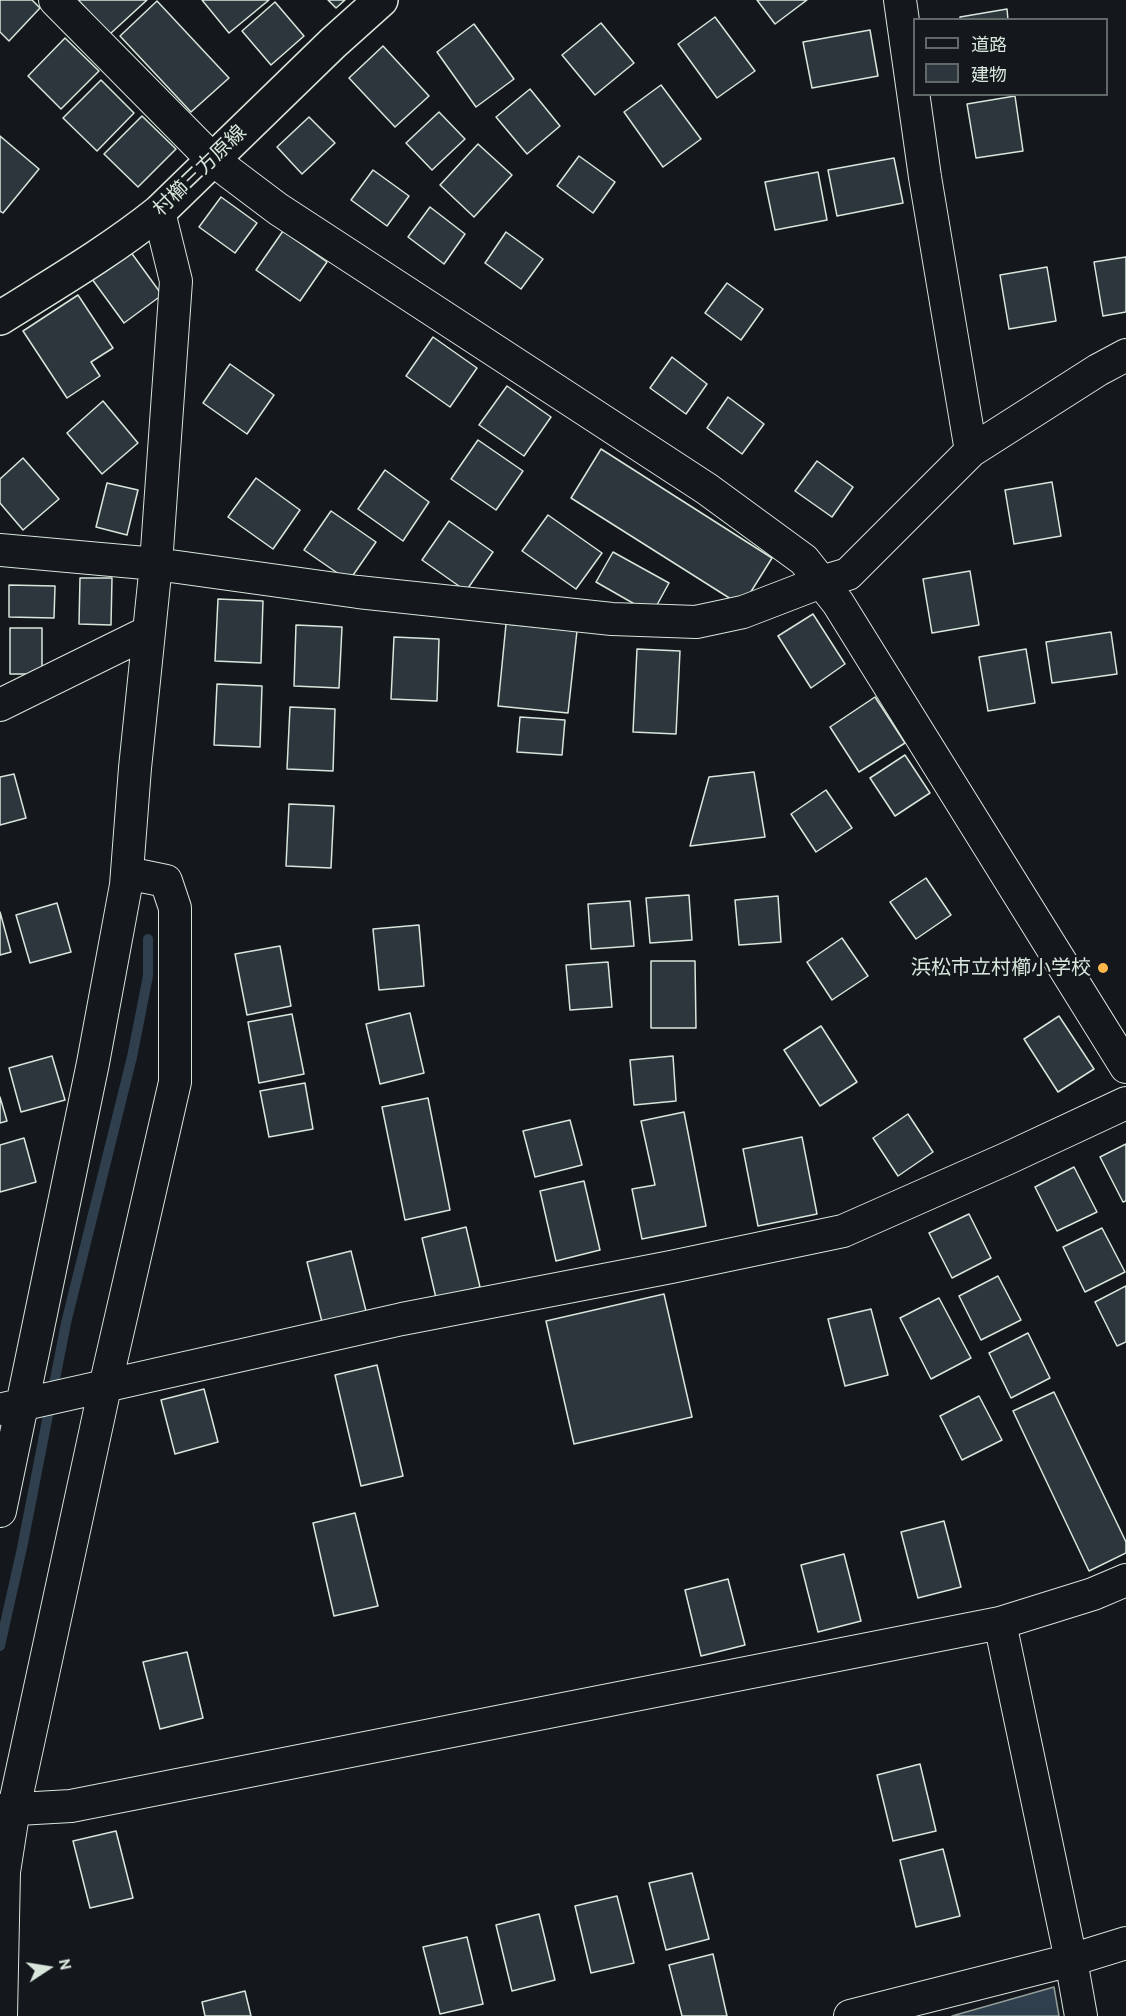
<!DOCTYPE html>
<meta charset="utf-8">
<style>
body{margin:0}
#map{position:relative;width:1126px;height:2016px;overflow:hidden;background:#14181c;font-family:"PT Sans","Noto Sans JP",sans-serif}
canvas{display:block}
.legend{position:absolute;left:913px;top:18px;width:195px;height:78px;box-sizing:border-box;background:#14181c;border:2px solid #626a69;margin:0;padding:8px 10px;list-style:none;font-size:18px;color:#d8e6dc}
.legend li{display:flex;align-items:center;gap:12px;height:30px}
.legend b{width:30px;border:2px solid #626a69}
.north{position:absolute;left:18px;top:1938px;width:60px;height:60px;-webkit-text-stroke:4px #14181c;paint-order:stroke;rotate:78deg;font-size:16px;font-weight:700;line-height:24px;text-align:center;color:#d8e6dc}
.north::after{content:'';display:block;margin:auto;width:21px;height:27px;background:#d8e6dc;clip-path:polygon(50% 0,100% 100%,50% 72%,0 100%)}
</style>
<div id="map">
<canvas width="1126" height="2016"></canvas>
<ul class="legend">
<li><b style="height:8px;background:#14181c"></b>道路</li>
<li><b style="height:16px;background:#2c363c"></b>建物</li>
</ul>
<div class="north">N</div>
</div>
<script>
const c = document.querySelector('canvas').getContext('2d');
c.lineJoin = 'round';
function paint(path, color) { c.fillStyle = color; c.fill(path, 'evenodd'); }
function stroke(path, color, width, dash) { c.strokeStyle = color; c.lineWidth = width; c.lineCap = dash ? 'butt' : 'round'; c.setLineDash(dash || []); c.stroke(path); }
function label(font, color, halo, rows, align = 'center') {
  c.font = font + ' "PT Sans","Noto Sans JP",sans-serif'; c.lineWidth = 4.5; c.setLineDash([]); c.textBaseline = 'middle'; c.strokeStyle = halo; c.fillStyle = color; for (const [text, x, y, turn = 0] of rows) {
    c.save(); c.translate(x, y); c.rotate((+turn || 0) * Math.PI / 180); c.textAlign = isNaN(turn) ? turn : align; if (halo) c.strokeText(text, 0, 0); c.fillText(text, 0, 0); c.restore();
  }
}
const water = new Path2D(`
 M1054 1987 1059 2016H952Z`);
const stream = new Path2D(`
 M0 1646 22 1548 66 1323 132 1057 148 976V939`);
const building = new Path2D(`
 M0 0H32L40 8 9 41 0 32Z
 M78 0H147L110 34Z
 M202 0H269L229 33Z
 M328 0H345L336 8Z
 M757 0H807L775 24Z
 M157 1 229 78 191 112 120 36Z
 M275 2 304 36 271 65 242 31Z
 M1007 9 1008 20H960V17Z
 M715 17 755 71 717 98 678 44Z
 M601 23 634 63 595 95 562 55Z
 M474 24 514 79 476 107 437 52Z
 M870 30 878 76 812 88 803 42Z
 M65 38 99 71 61 109 28 76Z
 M383 46 429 96 395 127 349 78Z
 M101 80 134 113 97 151 63 118Z
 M661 85 701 139 663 167 624 112Z
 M530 89 560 126 527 154 496 117Z
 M1015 96 1023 151 976 158 967 104Z
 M439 112 465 139 432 170 406 143Z
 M142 116 176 149 138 187 104 154Z
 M309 117 335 143 302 174 277 147Z
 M0 136 39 169 3 213 0 211Z
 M478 144 512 175 474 217 440 185Z
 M579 156 615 182 593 213 557 186Z
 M894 158 903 203 837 216 828 170Z
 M373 170 409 196 387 226 351 200Z
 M818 172 827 220 775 230 765 182Z
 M221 197 257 223 235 253 199 227Z
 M430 207 465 234 444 264 408 237Z
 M283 231 327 262 300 301 256 270Z
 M506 232 543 259 521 289 485 263Z
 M130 251 162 295 124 323 92 279Z
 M1126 257V312L1103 316 1094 262Z
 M1047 267 1056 321 1009 329 1000 275Z
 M727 283 763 309 741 340 705 313Z
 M78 295 113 348 91 362 100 376 67 398 23 331Z
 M433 337 477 368 450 407 406 376Z
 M672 357 707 384 686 414 650 388Z
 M230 364 274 395 247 434 203 403Z
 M507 386 551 417 524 456 479 425Z
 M728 397 764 424 742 454 707 428Z
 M103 401 138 443 102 474 67 433Z
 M478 440 523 471 496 510 451 479Z
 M601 449 772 558 742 606 571 498Z
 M23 458 59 499 23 530 0 503V479Z
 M817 461 853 487 832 517 795 491Z
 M385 470 429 502 403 541 358 509Z
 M256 478 300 510 273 549 228 517Z
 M1052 482 1061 536 1014 544 1005 490Z
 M107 483 138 490 127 535 96 527Z
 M331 511 376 542 349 581 304 550Z
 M548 515 602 553 576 589 522 551Z
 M449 521 493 552 466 591 422 560Z
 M613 552 669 583 652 614 596 582Z
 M970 571 979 625 932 633 923 579Z
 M80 578H112L111 625 79 624Z
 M9 585 55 586 54 618 9 617Z
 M218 599 263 601 261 663 215 661Z
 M813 614 845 664 811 688 778 636Z
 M506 624 577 631 568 713 498 706Z
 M296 625 342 627 339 688 294 686Z
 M10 628H42V674H10Z
 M1111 632 1117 674 1052 683 1046 642Z
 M394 637 439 639 437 701 391 699Z
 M637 649 680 651 676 734 633 732Z
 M1026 649 1035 703 988 711 979 657Z
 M217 684 262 686 260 747 214 745Z
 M875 697 905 743 859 772 830 727Z
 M290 707 335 709 333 771 287 769Z
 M520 717 565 720 562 755 517 752Z
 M905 755 930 793 895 816 870 778Z
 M754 772 765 837 690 846 709 777Z
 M14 774 26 818 0 825V777Z
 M826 790 852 828 816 852 791 814Z
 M289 804 334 806 331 868 286 866Z
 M926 878 951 915 916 939 890 902Z
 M689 895 692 940 650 943 646 898Z
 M778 896 781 942 739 945 735 900Z
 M630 901 634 946 591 949 588 904Z
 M57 903 71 952 30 963 16 915Z
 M0 912 11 952 0 955Z
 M419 925 424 986 379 990 373 929Z
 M842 938 868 976 832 1000 807 962Z
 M280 946 291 1006 247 1015 235 954Z
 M651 961H695L696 1028H651Z
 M608 962 612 1007 570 1010 566 965Z
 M410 1013 424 1073 380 1084 366 1024Z
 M292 1014 304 1074 259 1083 248 1022Z
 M1059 1016 1094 1069 1058 1092 1024 1039Z
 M821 1026 857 1082 820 1106 784 1050Z
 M52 1056 65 1100 21 1112 9 1068Z
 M673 1056 676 1101 634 1105 630 1060Z
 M305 1083 313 1129 269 1137 260 1091Z
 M0 1097 7 1121 0 1123Z
 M428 1098 450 1210 405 1220 382 1107Z
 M684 1112 706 1226 642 1239 632 1189 655 1185 641 1121Z
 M908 1114 933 1152 898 1176 873 1138Z
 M570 1120 582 1165 535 1177 523 1131Z
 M802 1137 817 1214 758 1226 743 1149Z
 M24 1138 36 1182 0 1192V1145Z
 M1126 1144V1201L1123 1202 1100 1157Z
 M1074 1167 1097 1212 1057 1231 1035 1187Z
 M584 1181 600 1250 556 1261 540 1191Z
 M969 1214 991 1258 952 1278 929 1233Z
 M466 1227 480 1287 436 1298 422 1238Z
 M1102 1228 1125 1272 1085 1292 1063 1247Z
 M351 1251 366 1311 322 1322 307 1262Z
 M998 1276 1021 1320 981 1340 959 1296Z
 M1126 1286V1342L1117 1346 1095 1302Z
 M664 1294 692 1417 574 1444 546 1321Z
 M939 1298 971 1358 931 1379 900 1318Z
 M871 1309 888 1375 845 1386 828 1319Z
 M1028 1333 1050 1378 1011 1398 989 1353Z
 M377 1365 403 1476 361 1486 335 1375Z
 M204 1389 218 1442 175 1454 161 1400Z
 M1054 1392 1126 1542V1553L1089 1571 1013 1411Z
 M979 1396 1002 1440 962 1460 940 1416Z
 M355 1513 378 1606 334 1616 313 1523Z
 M944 1521 961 1587 918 1598 901 1532Z
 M844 1554 861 1621 818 1632 801 1565Z
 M728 1579 745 1645 701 1656 685 1590Z
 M187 1652 203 1718 160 1729 143 1662Z
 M920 1764 936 1831 893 1841 877 1775Z
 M116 1831 133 1898 90 1908 73 1841Z
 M943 1849 960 1916 916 1927 900 1860Z
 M692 1873 709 1939 666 1950 649 1883Z
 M617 1896 634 1963 591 1973 575 1906Z
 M539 1914 555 1980 512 1991 496 1925Z
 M467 1937 483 2004 440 2014 423 1947Z
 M713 1954 727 2016H682L669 1965Z
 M245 1991 251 2016H205L202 2002Z`);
const minor = new Path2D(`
 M55 0 213 160 278 209 707 489 804 560 838 603 1126 1067
 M900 0 925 177 971 451
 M0 550 156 564 358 592 612 619 696 622 743 612 821 582 848 574 971 451 1098 370 1126 355
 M0 705 148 632
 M3 1409 402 1319 671 1267 843 1231 1006 1159 1126 1103
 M0 1511 93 1063 126 885 135 768 156 564 176 281 159 212
 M1000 1623 1071 1960 1081 2016
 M0 1810 71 1806 1000 1623 1093 1594 1126 1580
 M1 2016 4 1872 14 1808 105 1387 175 1082V908L166 881 127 873
 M850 2016 1071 1960 1126 1943`);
const secondary = new Path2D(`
 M0 318C54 284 109 252 159 212L333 43 381 0`);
const markers = [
 [1103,968,6,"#ffb74d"]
];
const streetNames = [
 ["村櫛三方原線",200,171,-44]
];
const poiNames = [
 ["浜松市立村櫛小学校",1091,968]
];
paint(water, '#2f3f4d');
stroke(water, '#939e99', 1.5);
stroke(stream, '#2f3f4d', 10);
paint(building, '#2c363c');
stroke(building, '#d8e6dc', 1.5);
stroke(minor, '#d8e6dc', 34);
stroke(secondary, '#d8e6dc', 36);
stroke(minor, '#14181c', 32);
stroke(secondary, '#14181c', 33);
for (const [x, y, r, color] of markers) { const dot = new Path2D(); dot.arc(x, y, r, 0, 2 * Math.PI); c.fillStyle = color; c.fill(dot); stroke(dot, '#14181c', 2); }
label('20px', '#d8e6dc', '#14181c', streetNames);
label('20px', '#d8e6dc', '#14181c', poiNames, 'right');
</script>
